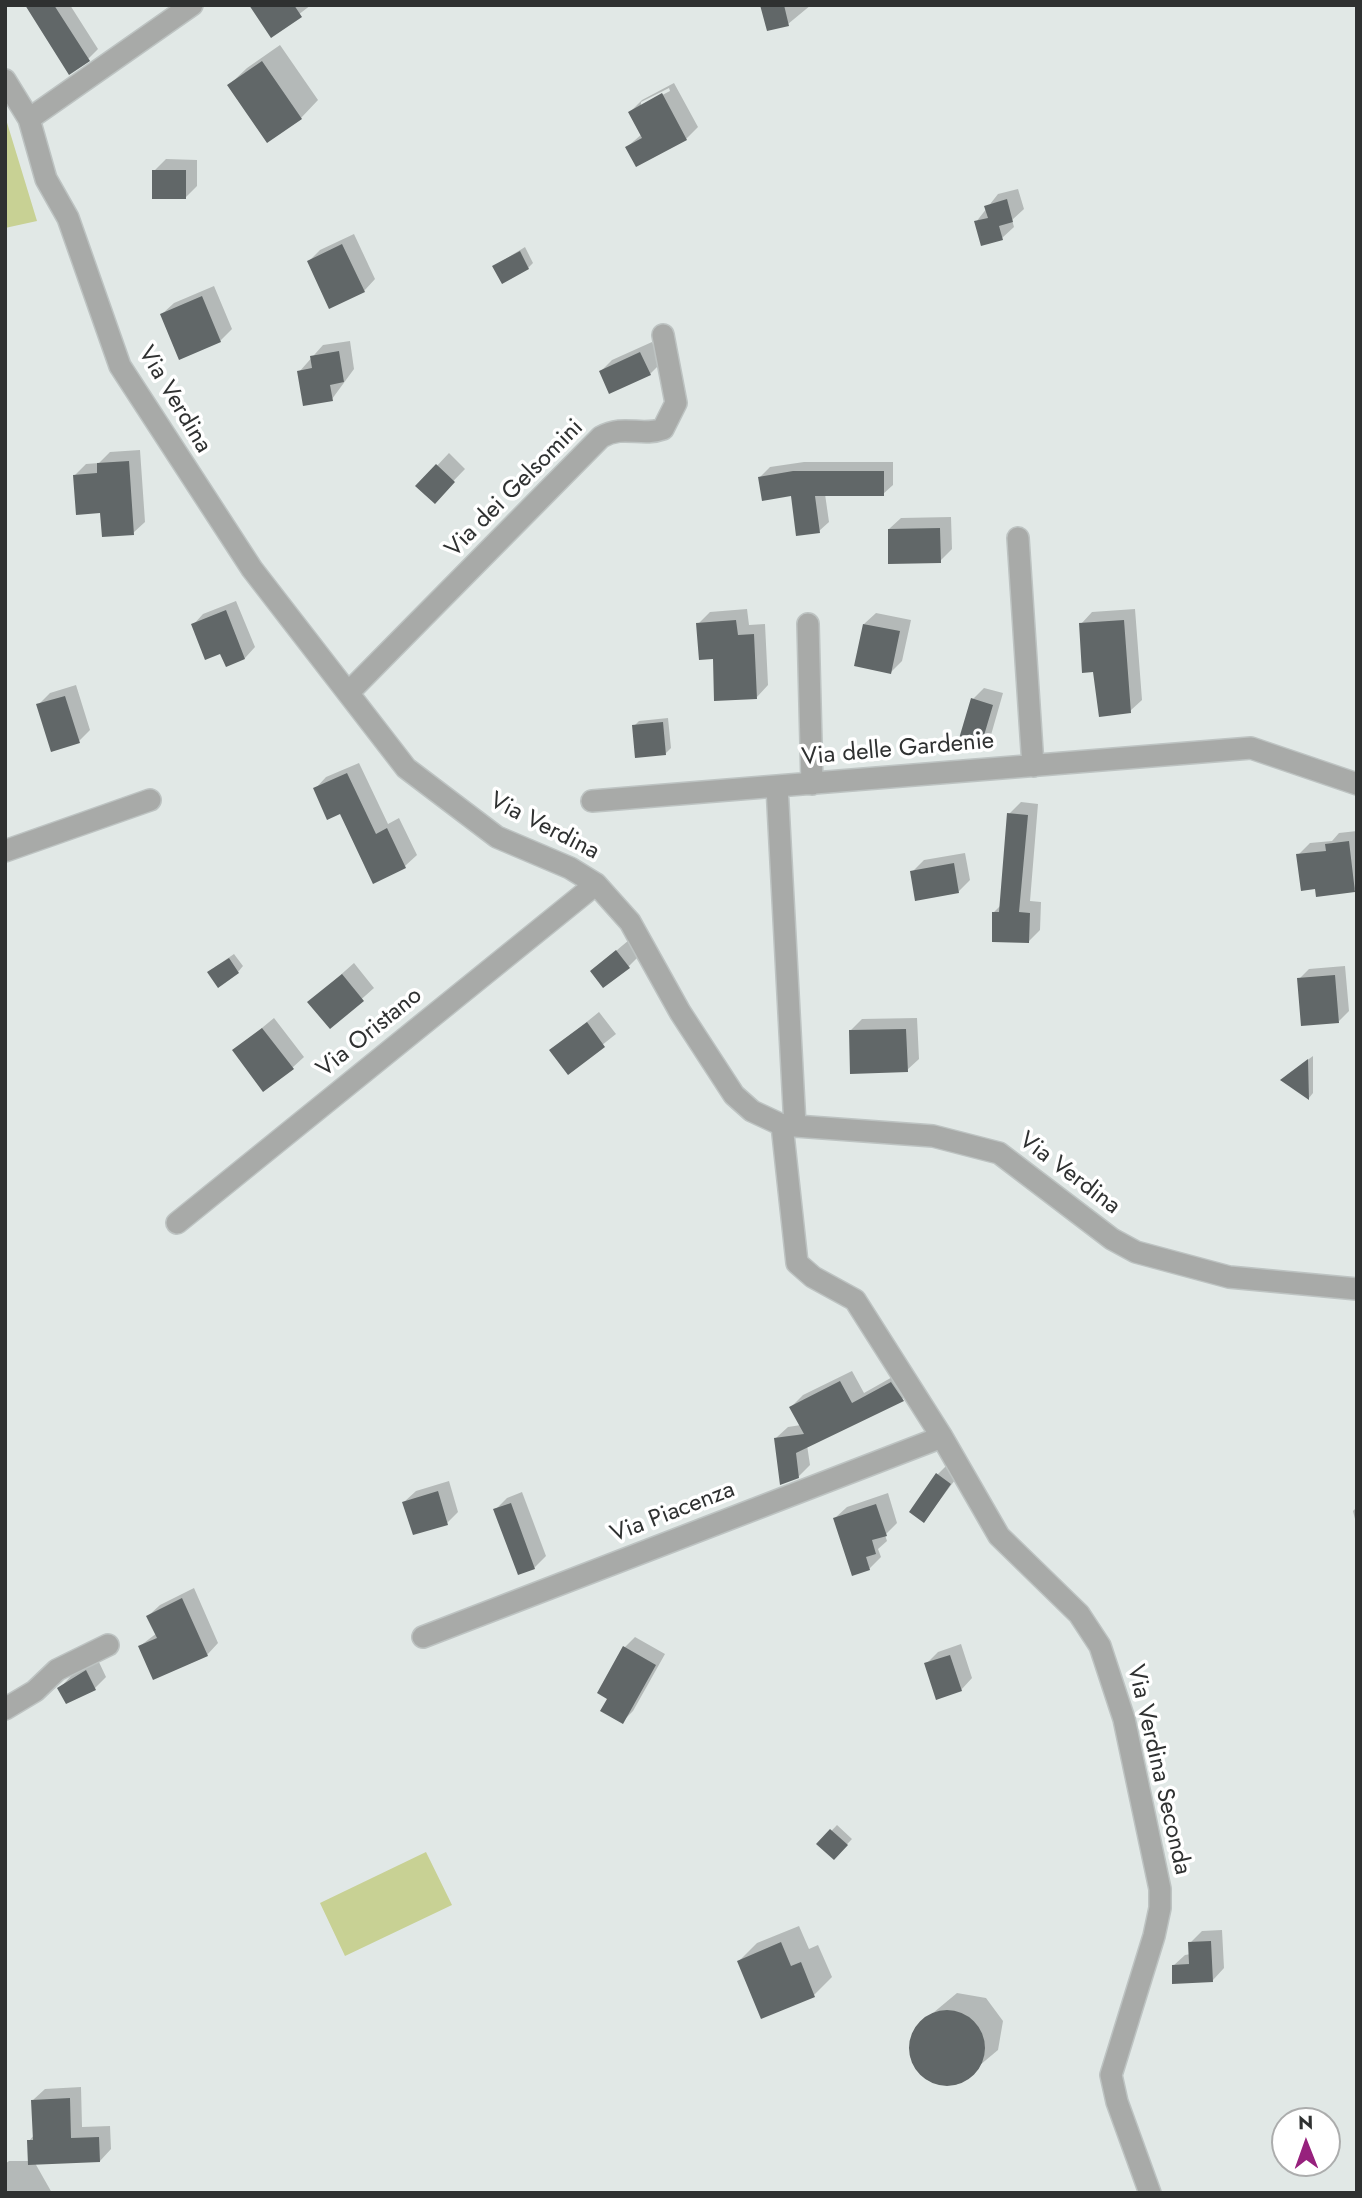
<!DOCTYPE html>
<style>
body{margin:0}
#map{position:relative;width:1362px;height:2198px;overflow:hidden;background:#e1e8e6;font-family:Jost,sans-serif}
canvas{display:block}
.frame{position:absolute;inset:0;border:7px solid #2f3131;pointer-events:none}
.north{position:absolute;left:1271px;top:2107px;width:70px;height:70px;box-sizing:border-box;background:#fff;border:2px solid #acadad;border-radius:50%;rotate:359deg;font-size:19px;font-weight:700;line-height:28px;text-align:center;color:#2f3131}
.north::after{content:'';display:block;margin:auto;width:24px;height:32px;background:#97217d;clip-path:polygon(50% 0,100% 100%,50% 72%,0 100%)}
</style>
<div id="map">
<canvas width="1362" height="2198"></canvas>
<div class="frame"></div>
<div class="north">N</div>
</div>
<script>
const c = document.querySelector('canvas').getContext('2d');
c.lineJoin = 'round';
function paint(path, color) { c.fillStyle = color; c.fill(path, 'evenodd'); }
function stroke(path, color, width, dash) { c.strokeStyle = color; c.lineWidth = width; c.lineCap = dash ? 'butt' : 'round'; c.setLineDash(dash || []); c.stroke(path); }
function label(font, color, halo, rows, align = 'center') {
  c.font = font + ' Jost,sans-serif'; c.lineWidth = 7; c.setLineDash([]); c.textBaseline = 'middle'; c.strokeStyle = halo; c.fillStyle = color; for (const [text, x, y, turn = 0] of rows) {
    c.save(); c.translate(x, y); c.rotate((+turn || 0) * Math.PI / 180); c.textAlign = isNaN(turn) ? turn : align; if (halo) c.strokeText(text, 0, 0); c.fillText(text, 0, 0); c.restore();
  }
}
const green = new Path2D(`
 M5 116 37 221 5 228Z
 M426 1852 452 1905 345 1956 320 1903Z`);
const shadow = new Path2D(`
 M33 5H70L98 49 88 59Z
 M251 5H311L272 35Z
 M762 5H811L788 24Z
 M280 45 318 100 301 118 229 85 247 68Z
 M674 83 698 127 686 139 627 147 642 134 630 112 642 100ZM669 88 670 91 641 106V102Z
 M166 159 197 160V186L185 198 154 171Z
 M1018 189 1024 209 1012 220 1014 227 1002 238 976 222 998 194Z
 M354 234 375 279 364 291 309 261 320 250Z
 M525 247 533 263 528 268 494 266Z
 M214 286 232 329 220 341 162 314 174 303Z
 M350 341 354 369 332 399 299 372 323 345Z
 M652 342 662 362 650 374 601 371 612 360Z
 M140 450 145 522 133 533 102 511 75 475 86 464 99 463 110 452Z
 M449 453 465 469 434 501 418 486Z
 M804 462H893V485L883 494H825L829 522 819 531 792 494 760 477 770 467Z
 M951 517 952 549 940 561 889 529 901 518Z
 M236 601 255 647 245 658 227 665 221 651 193 625 203 614Z
 M747 609 749 625 765 624 768 685 757 697 714 657 698 624 710 612Z
 M1135 609 1142 700 1130 711 1095 670 1081 624 1092 612Z
 M876 613 911 620 902 661 891 672 864 624Z
 M76 685 90 730 79 741 38 705 50 693Z
 M984 688 1003 693 991 735 979 747 973 699Z
 M668 718 671 748 665 754 634 726 639 721Z
 M359 763 388 824 399 818 417 855 405 866 315 789 326 777Z
 M1021 802 1038 804 1030 901 1041 902 1040 930 1029 941 994 912 1001 905 1009 814Z
 M1357 831V889L1317 887 1298 855 1310 843 1332 841 1339 833Z
 M965 853 970 880 958 892 912 872 924 860Z
 M629 940 640 955 629 966 592 971Z
 M234 954 243 966 238 972 215 967Z
 M354 963 374 988 330 1027 310 1002Z
 M1345 966 1349 1011 1339 1021 1299 979 1309 969Z
 M599 1012 616 1034 568 1072 552 1050Z
 M274 1018 304 1057 292 1068 234 1051Z
 M917 1018 919 1059 907 1070 850 1031 862 1019Z
 M1313 1056V1093L1309 1098 1287 1075Z
 M852 1371 864 1393 903 1371 914 1388 902 1399 807 1445 810 1465 798 1477 776 1438 788 1427 801 1425 791 1407 803 1395Z
 M949 1463 961 1472 924 1521 938 1474Z
 M449 1481 458 1512 447 1523 404 1502 416 1491Z
 M522 1492 546 1556 534 1568 495 1510 507 1498Z
 M888 1493 897 1523 885 1535 887 1541 878 1549 881 1557 869 1569 835 1518 847 1507Z
 M1357 1507V1527L1353 1511Z
 M194 1588 218 1643 207 1655 140 1646 157 1633 148 1616 160 1605Z
 M635 1637 665 1654 633 1711 623 1721 610 1698 625 1647Z
 M961 1644 972 1678 961 1690 926 1664 938 1652Z
 M98 1660 106 1677 95 1688H60L71 1676Z
 M837 1825 852 1839 834 1858 819 1844Z
 M799 1926 809 1949 818 1945 832 1977 814 1995 739 1961 757 1943Z
 M1222 1930 1224 1968 1213 1980 1173 1966 1185 1955 1191 1954 1190 1943 1202 1931Z
 M957 1993 986 1998 1003 2021 998 2050 956 2085 927 2080 910 2057 915 2028Z
 M81 2087 82 2127 110 2126 111 2149 100 2161 35 2163 52 2193H5V2164L9 2161H29V2141L34 2135 33 2100 45 2089Z`);
const building = new Path2D(`
 M25 5H54L90 61 69 75Z
 M249 5H294L302 17 271 38Z
 M760 5H784L789 26 767 31Z
 M262 61 302 119 267 143 227 85Z
 M662 93 687 140 636 167 625 147 642 138 628 112Z
 M152 170H186V199H152Z
 M1007 199 1013 222 999 226 1003 240 981 246 974 221 988 218 984 206Z
 M342 244 365 292 329 309 307 261Z
 M520 251 529 269 502 284 492 266Z
 M202 296 221 342 179 360 160 314Z
 M339 351 344 382 330 385 333 401 303 406 297 371 312 368 310 356Z
 M640 352 651 375 609 394 599 371Z
 M129 461 134 535 102 537 100 513 76 515 73 475 97 473V463Z
 M436 464 455 482 435 504 415 486Z
 M793 471H884V496H815L820 533 796 536 791 496 762 501 758 477Z
 M940 528 941 563 888 564V529Z
 M226 610 245 659 226 667 220 654 205 660 191 624Z
 M736 620 738 635 754 634 757 699 714 701 713 659 699 660 696 623Z
 M1124 620 1131 713 1099 717 1093 672 1082 673 1079 623Z
 M863 624 900 631 891 674 854 666Z
 M65 696 80 743 51 752 36 704Z
 M971 698 993 705 980 749 958 742Z
 M663 722 666 755 635 758 632 725Z
 M347 773 376 834 387 828 406 868 373 884 340 814 327 820 313 788Z
 M1007 813 1028 815 1019 912 1030 913 1029 943 992 942V912H999Z
 M1349 841 1355 892 1316 897 1315 889 1301 891 1296 854 1326 851 1325 844Z
 M954 863 959 893 915 901 910 871Z
 M616 950 630 968 603 988 590 971Z
 M229 958 239 973 218 988 207 972Z
 M342 974 364 1001 330 1029 307 1002Z
 M1335 975 1339 1023 1301 1026 1297 978Z
 M587 1022 605 1047 568 1075 549 1050Z
 M262 1028 294 1069 263 1092 232 1050Z
 M906 1029 908 1072 850 1074 849 1030Z
 M1308 1059 1309 1100 1280 1080Z
 M840 1381 852 1403 891 1382 904 1401 796 1453 799 1478 780 1485 774 1438 804 1434 789 1407Z
 M936 1473 951 1484 924 1523 909 1512Z
 M438 1491 448 1525 413 1535 402 1502Z
 M511 1503 535 1569 518 1575 493 1509Z
 M876 1504 887 1536 872 1540 876 1554 866 1557 870 1570 852 1576 833 1518Z
 M182 1598 208 1656 153 1680 138 1646 157 1638 146 1616Z
 M623 1646 656 1665 623 1724 600 1711 607 1699 597 1693Z
 M950 1655 962 1691 936 1700 924 1663Z
 M86 1670 96 1690 66 1704 57 1688Z
 M830 1829 848 1845 834 1860 816 1844Z
 M1211 1941 1213 1982 1172 1984V1965L1189 1964 1188 1942Z
 M781 1942 791 1966 801 1962 815 1997 761 2019 737 1961Z
 M909 2048a38 38 0 1 1 76 0a38 38 0 1 1-76 0Z
 M70 2098 71 2138 99 2137 100 2162 28 2165 27 2140H33L31 2100Z`);
const street = new Path2D(`
 M5 80 29 119 46 179 68 218 120 366 252 569 406 768 497 837 570 868 596 884 630 922 680 1012 734 1095 752 1111 782 1125 933 1136 999 1153 1112 1239 1136 1252 1229 1277 1357 1289
 M29 119 192 5
 M1018 538 1033 766
 M808 624 812 784
 M349 692 601 437C624 424 641 437 663 429L676 403 663 335
 M592 801 777 786
 M5 851 150 800
 M782 1125 797 1263 813 1277 855 1300 942 1437 999 1536 1079 1614 1100 1646 1124 1719 1160 1889V1908L1154 1936 1111 2075 1117 2102 1150 2193
 M795 1126 777 786 1251 748 1357 784
 M177 1223 596 884
 M423 1637 942 1437
 M5 1709 35 1691 57 1670 108 1645`);
const streetNames = [
 ["Via Verdina",174,400,59],
 ["Via dei Gelsomini",515,489,-45],
 ["Via delle Gardenie",898,750,-5],
 ["Via Verdina",544,827,27],
 ["Via Oristano",370,1033,-39],
 ["Via Verdina",1069,1174,37],
 ["Via Piacenza",673,1513,-21],
 ["Via Verdina Seconda",1158,1770,77]
];
paint(green, '#c8d194');
paint(shadow, '#0003');
paint(building, '#616768');
stroke(street, '#bdc3c2', 24);
stroke(street, '#a8aaa8', 21);
label('24px', '#2f3131', '#fff', streetNames);
</script>
